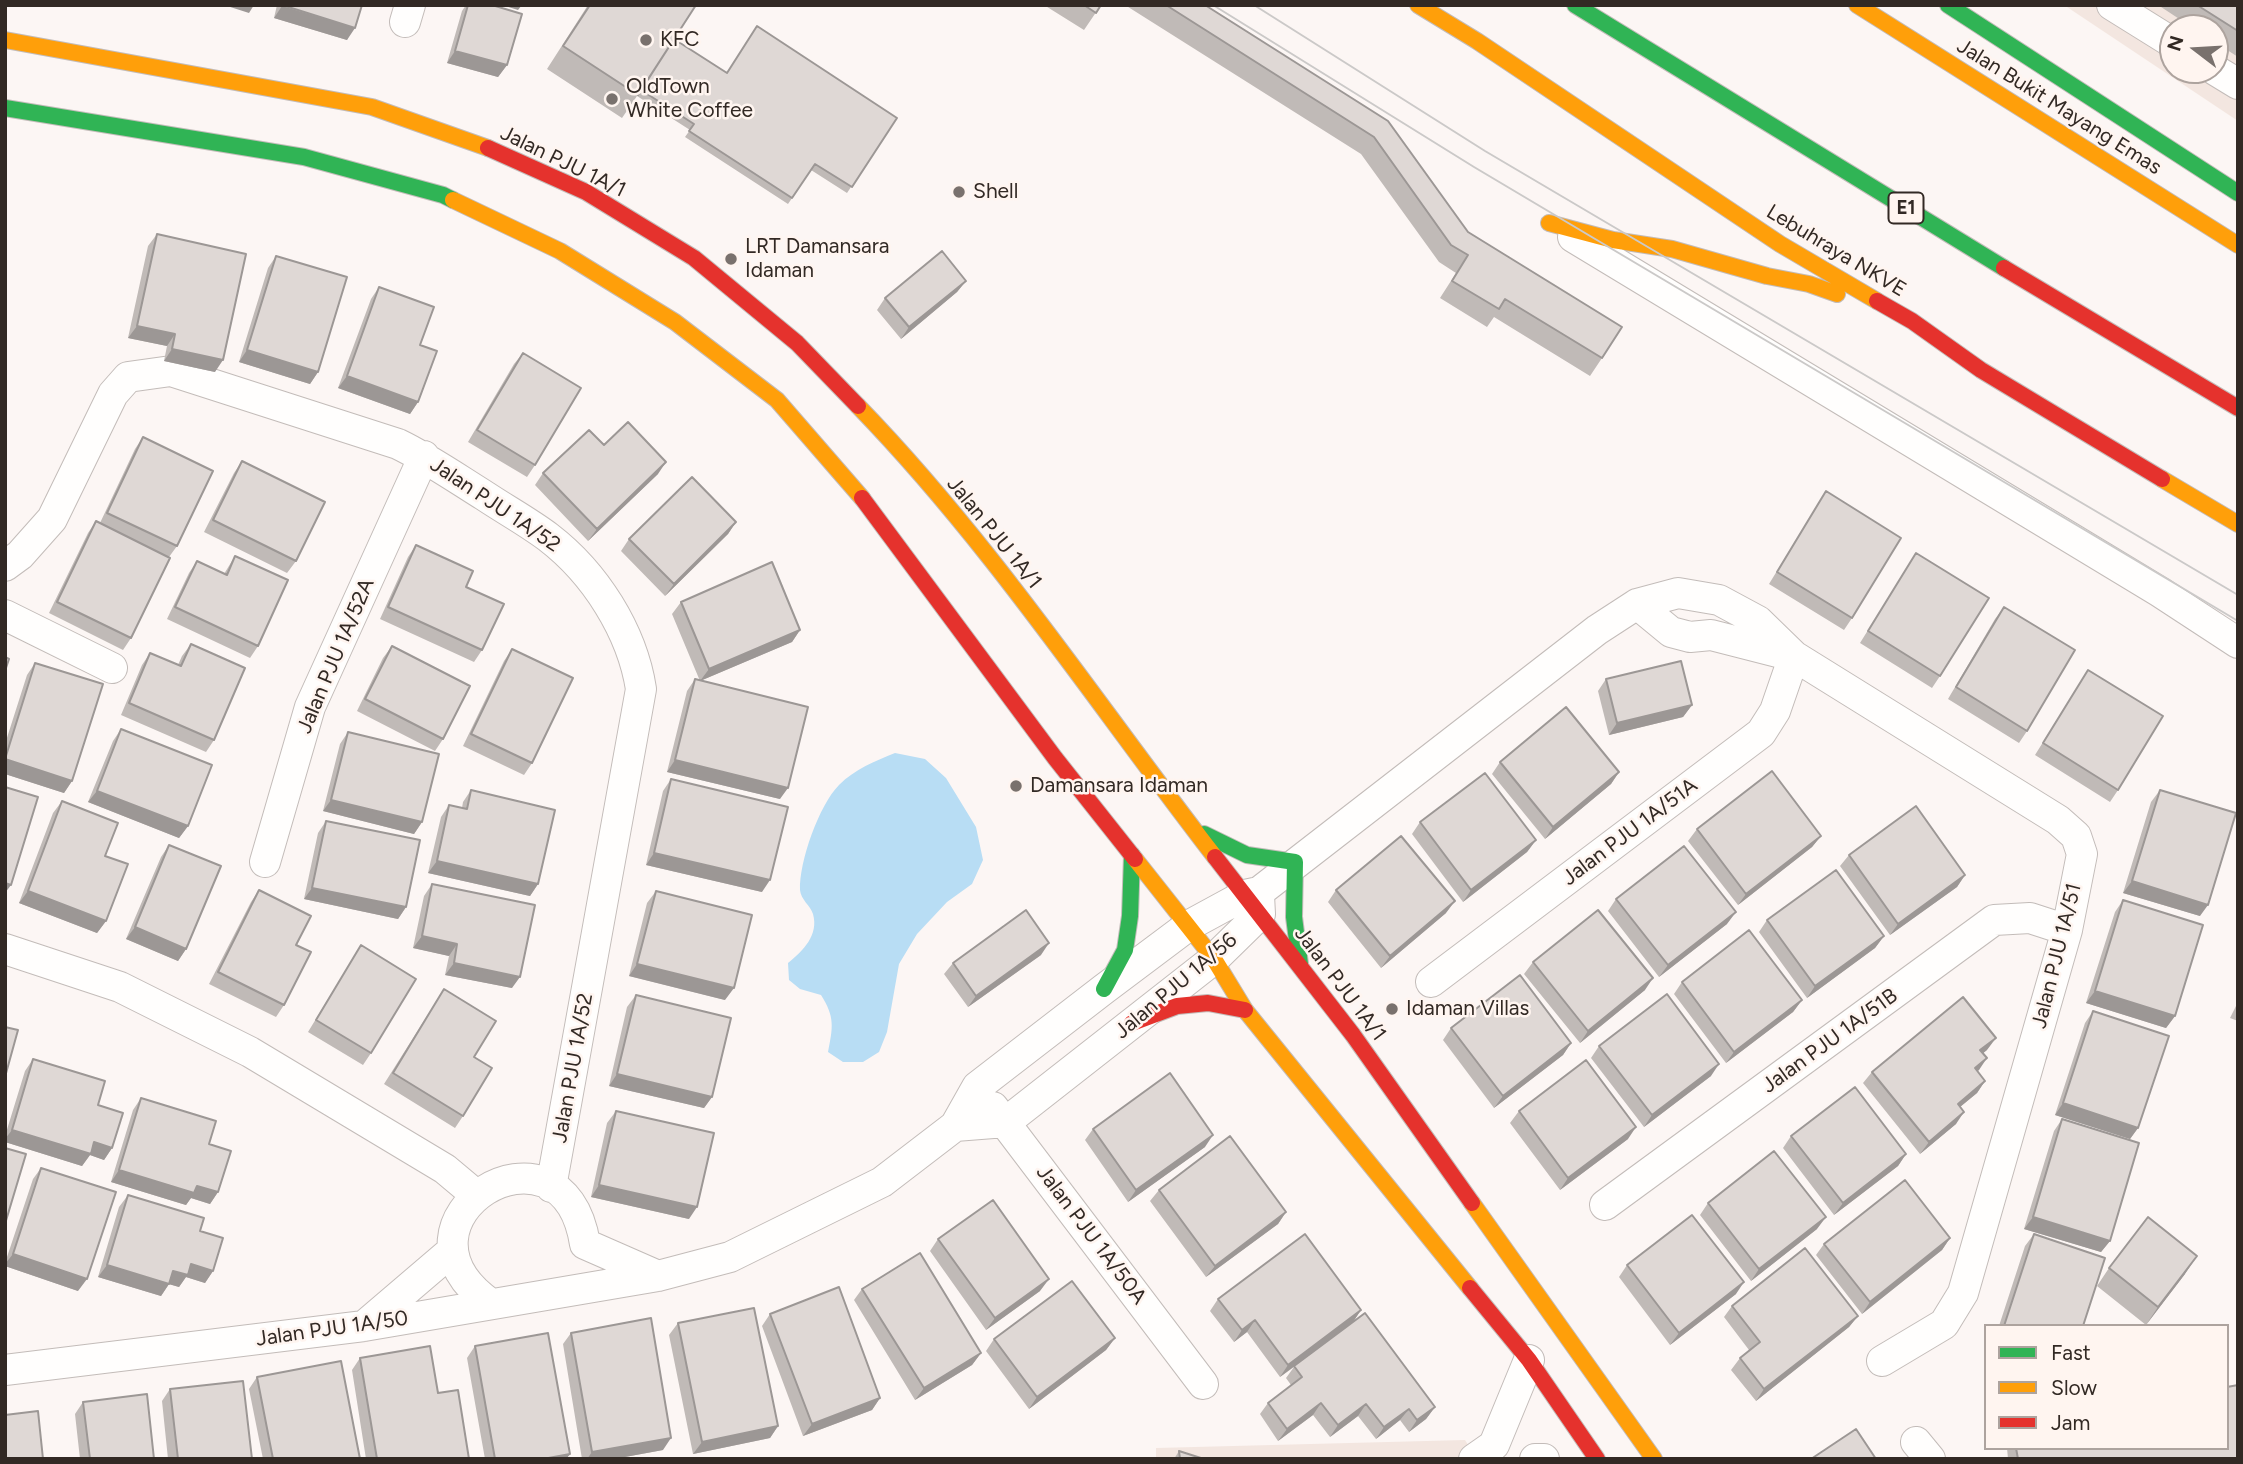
<!DOCTYPE html>
<style>
body{margin:0}
#map{position:relative;width:2243px;height:1464px;overflow:hidden;background:#fcf6f4;font-family:Figtree,sans-serif}
canvas{display:block}
.frame{position:absolute;inset:0;border:7px solid #322924;pointer-events:none}
.legend{position:absolute;left:1984px;top:1324px;width:245px;height:126px;box-sizing:border-box;background:#fff5f0;border:2px solid #ada39e;margin:0;padding:9px 12px;list-style:none;font-size:21px;color:#322924}
.legend li{display:flex;align-items:center;gap:14px;height:35px}
.legend b{width:35px;border:2px solid #ada39e}
.north{position:absolute;left:2159px;top:14px;width:70px;height:70px;box-sizing:border-box;background:#fff5f0;border:2px solid #ada39e;border-radius:50%;rotate:287deg;font-size:19px;font-weight:700;line-height:28px;text-align:center;color:#322924}
.north::after{content:'';display:block;margin:auto;width:24px;height:32px;background:#79716d;clip-path:polygon(50% 0,100% 100%,50% 72%,0 100%)}
</style>
<div id="map">
<canvas width="2243" height="1464"></canvas>
<div class="frame"></div>
<ul class="legend">
<li><b style="height:9px;background:#30b455"></b>Fast</li>
<li><b style="height:9px;background:#ff9f0a"></b>Slow</li>
<li><b style="height:9px;background:#e5322d"></b>Jam</li>
</ul>
<div class="north">N</div>
</div>
<script>
const c = document.querySelector('canvas').getContext('2d');
c.lineJoin = 'round';
function paint(path, color) { c.fillStyle = color; c.fill(path, 'evenodd'); }
function stroke(path, color, width, dash) { c.strokeStyle = color; c.lineWidth = width; c.lineCap = dash ? 'butt' : 'round'; c.setLineDash(dash || []); c.stroke(path); }
function label(font, color, halo, rows, align = 'center') {
  c.font = font + ' Figtree,sans-serif'; c.lineWidth = 5; c.setLineDash([]); c.textBaseline = 'middle'; c.strokeStyle = halo; c.fillStyle = color; for (const [text, x, y, turn = 0] of rows) {
    c.save(); c.translate(x, y); c.rotate((+turn || 0) * Math.PI / 180); c.textAlign = isNaN(turn) ? turn : align; if (halo) c.strokeText(text, 0, 0); c.fillText(text, 0, 0); c.restore();
  }
}
const built = new Path2D(`
 M2064 5H2238V121ZM2173 28H2215V70H2173Z
 M1465 1440 1477 1459H1156V1448Z`);
const water = new Path2D(`
 M895 753 925 759 946 778 976 827 983 860 972 884 947 902 917 934 899 964 887 1032 879 1052 863 1062H843L828 1052C833 1027 835 1017 821 995L800 989 789 980 788 963C803 951 819 935 813 914 810 905 801 900 800 890 799 862 819 805 839 785 855 769 875 761 895 753Z`);
const street = new Path2D(`
 M2112 5 2173 43
 M405 22 410 5
 M2215 70 2238 84
 M1573 237 2160 592 2238 643
 M5 566 20 555 52 519 113 394 128 377 171 371 398 444C429 459 456 478 485 496 506 510 528 522 548 537 595 573 632 631 641 689L551 1187
 M1637 604 1671 632 1690 637 1711 635 1793 656
 M5 615 112 668
 M265 862 310 707 424 456
 M5 949 120 987 250 1052 445 1169 476 1195
 M1431 982 1761 733 1775 711 1794 656
 M993 1107 1203 1384
 M955 1126 1006 1122 1214 959 1260 914 1259 895
 M1605 1205 1994 920 2030 918 2067 930
 M491 1304C373 1221 563 1103 585 1244L658 1276
 M364 1326 453 1250
 M5 1370 364 1326 658 1276 730 1257 882 1182 955 1126 977 1087 1104 989 1188 926 1245 895 1259 892 1597 630 1637 604 1678 593 1719 600 1758 621 1794 656 2058 820 2076 836 2082 854 2067 930 1963 1293 1944 1324 1882 1361
 M1916 1442 1930 1459
 M1474 1459 1494 1445 1529 1360
 M1535 1459H1544`);
const fast = new Path2D(`
 M1575 5 2004 268
 M1948 5 2238 193
 M5 108 304 157 443 195 453 200
 M1204 834 1247 855 1295 862 1294 917 1300 964
 M1104 989 1125 950 1130 916 1132 855`);
const slow = new Path2D(`
 M1418 5 1477 41 1780 244 1877 301
 M1857 5 2238 245
 M5 40 372 107 488 148
 M453 200 560 251 675 322 777 400 862 498
 M1549 223 1613 240 1672 249 1767 276 1809 284 1837 294
 M858 406C992 544 1098 706 1215 857
 M2162 479 2238 524
 M1135 859 1214 959 1245 1010 1470 1288
 M1472 1203 1654 1459`);
const jam = new Path2D(`
 M488 148 586 192 694 258 797 343 858 406
 M2004 268 2238 408
 M1877 301 1912 321 1981 370 2162 479
 M862 498 1055 758 1135 859
 M1215 857 1353 1035 1472 1203
 M1132 1023 1177 1006 1208 1003 1245 1010
 M1470 1288 1529 1360 1597 1459`);
const tram = new Path2D(`
 M1213 5 1474 167 2238 621
 M1254 5 1485 151 2238 595`);
const wall = new Path2D(`
 M277 5H362L347 40 274 18Z
 M466 5H492L507 65 498 77 447 63 462 11Z
 M588 5H696L674 39 726 73 897 118 847 193 811 170 788 204 685 137 690 130 637 96 622 118 547 69Z
 M1044 5H1101L1084 30Z
 M1125 5H1205L1388 121 1468 232 1602 358 1590 376 1494 317 1487 327 1440 298 1456 273 1439 262 1361 154Z
 M2158 5H2238V57L2215 42V28H2193Z
 M157 234 215 372 164 361 167 346 128 338 148 246Z
 M276 256 318 372 310 384 239 362 268 268Z
 M966 281 957 292 901 339 877 310 885 298Z
 M379 287 420 345 418 402 410 414 338 388 371 299Z
 M523 353 535 465 527 477 468 442 514 364Z
 M143 437 177 546 169 557 131 638 123 650 49 613 88 533 96 521 100 523 135 449Z
 M604 445 658 474 588 541 535 485 543 473Z
 M242 461 296 561 287 573 204 532 234 473Z
 M1826 491 1852 618 1844 630 1769 584Z
 M736 522 728 534 665 596 621 551 629 539Z
 M416 545 466 587 482 650 474 662 380 619 408 557Z
 M1916 553 1940 676 1932 688 1860 643Z
 M235 556 258 646 250 658 167 619 189 573 197 561 224 574Z
 M681 602 800 630 792 642 700 681 672 614Z
 M2004 607 2027 731 2019 743 1948 699 1995 619Z
 M191 644 214 740 206 752 121 715 142 665 150 653 178 665 182 656Z
 M392 646 443 739 435 751 357 711 383 658Z
 M512 649 532 763 524 775 463 746 504 661Z
 M35 663 72 781 64 793 5 774V744L27 675Z
 M2088 670 2118 790 2110 802 2035 755Z
 M695 679 780 799 667 772 687 691Z
 M1606 679 1692 705 1683 717 1609 735 1598 691Z
 M121 729 188 826 179 838 88 802 113 741Z
 M348 732 422 822 414 834 323 811 340 744Z
 M1500 762 1619 772 1611 784 1545 839 1492 774Z
 M671 779 762 892 646 865 663 791Z
 M471 790 538 884 530 896 428 873 441 817 449 805 462 808 463 802Z
 M2160 790 2200 916 2123 893 2151 802Z
 M62 801 105 856 106 921 97 933 19 903 53 813Z
 M326 821 406 907 398 919 304 899 318 833Z
 M1420 822 1536 840 1527 852 1463 902 1412 834Z
 M1697 829 1821 836 1812 847 1738 905 1688 841Z
 M169 845 186 949 178 961 126 939 161 857Z
 M1849 855 1965 875 1957 887 1890 935 1840 866Z
 M432 884 512 988 445 975 449 956 413 948 424 896Z
 M259 890 296 945 284 1005 276 1017 209 984 251 902Z
 M1336 890 1446 913 1381 968 1328 902Z
 M656 891 725 1000 629 976 647 903Z
 M1616 899 1727 924 1659 977 1608 911Z
 M2123 900 2175 1016 2166 1028 2086 1003 2115 912Z
 M1767 920 1884 936 1875 948 1807 998 1759 932Z
 M361 945 371 1053 363 1065 308 1032Z
 M1041 955 968 1007 944 974 953 963Z
 M1533 962 1645 990 1580 1043 1524 974Z
 M1682 982 1802 1000 1793 1012 1726 1063 1674 994Z
 M444 989 474 1057 463 1116 455 1128 384 1084Z
 M636 995 712 1097 704 1108 609 1086 627 1007Z
 M2238 1002V1021L2230 1018Z
 M2093 1011 2138 1128 2130 1139 2055 1115 2085 1023Z
 M1451 1028 1571 1043 1563 1055 1494 1108 1443 1040Z
 M1599 1046 1711 1076 1644 1127 1591 1058Z
 M1987 1050 1983 1053 1979 1070 1977 1071 1985 1081 1977 1093 1960 1107 1956 1124 1920 1154 1863 1083 1872 1072Z
 M33 1059 98 1105 112 1148 104 1160 90 1155 82 1166 5 1142V1136L25 1071Z
 M141 1098 209 1144 218 1192 210 1204 191 1198 186 1205 111 1182 133 1110Z
 M616 1111 689 1219 591 1197 607 1123Z
 M1519 1111 1628 1139 1560 1190 1510 1123Z
 M2062 1119 2110 1241 2101 1252 2024 1229 2054 1131Z
 M1093 1129 1205 1147 1128 1202 1085 1140Z
 M1791 1136 1906 1154 1898 1166 1834 1215 1783 1148Z
 M41 1168 78 1291 5 1266V1263L33 1179Z
 M1159 1190 1286 1212 1278 1224 1206 1277 1150 1201Z
 M128 1195 200 1231 213 1271 205 1283 186 1277 179 1287 169 1284 161 1296 98 1277 119 1207Z
 M1708 1203 1817 1229 1751 1281 1700 1215Z
 M2034 1234 2083 1326H1999L2025 1246Z
 M1950 1238 1942 1250 1862 1314 1816 1255 1824 1244Z
 M938 1239 1040 1291 986 1330 930 1251Z
 M1627 1265 1736 1294 1670 1345 1619 1277Z
 M2109 1268 2185 1274 2146 1325 2097 1286Z
 M862 1289 981 1353 972 1365 915 1400 854 1300Z
 M1218 1299 1361 1310 1353 1322 1435 1407 1426 1419 1409 1432 1400 1420 1376 1439 1358 1416 1330 1437 1313 1415 1278 1441 1260 1414 1268 1403 1291 1385 1286 1378 1294 1367 1280 1377 1247 1332 1234 1342 1210 1311Z
 M1732 1306 1858 1316 1849 1327 1756 1401 1731 1370 1740 1358 1749 1350 1724 1317Z
 M770 1314 880 1398 872 1410 803 1436 762 1326Z
 M678 1323 778 1426 770 1438 693 1454 669 1335Z
 M571 1333 663 1450 614 1459H582L563 1344Z
 M1115 1338 1106 1350 1029 1409 986 1351 994 1339Z
 M475 1346 570 1454 566 1459H485L467 1358Z
 M360 1358 438 1393 469 1459H366L352 1370Z
 M257 1377 360 1459H263L249 1389Z
 M170 1389 252 1459H168L162 1401Z
 M83 1402 154 1459H80L75 1414Z
 M2007 1448H2227L2238 1459H2008Z
 M1179 1451 1204 1459H1174Z`);
const shadedWall = new Path2D(`
 M224 5H254L249 13Z
 M502 5H522L518 10Z
 M282 6 355 28 347 40 274 18Z
 M455 51 507 65 498 77 447 63Z
 M966 281 957 292 901 339 909 327Z
 M137 326 175 334 167 346 128 338Z
 M172 349 223 360 215 372 164 361Z
 M247 350 318 372 310 384 239 362Z
 M347 376 418 402 410 414 338 388Z
 M666 462 658 474 588 541 597 529Z
 M736 522 728 534 665 596 674 584Z
 M800 630 792 642 700 681 709 669Z
 M1692 705 1683 717 1609 735 1617 723Z
 M5 759 72 781 64 793 5 774Z
 M675 760 788 788 780 799 667 772Z
 M1619 772 1611 784 1545 839 1553 827Z
 M97 791 188 826 179 838 88 802Z
 M331 800 422 822 414 834 323 811Z
 M1821 836 1812 847 1738 905 1746 894Z
 M1536 840 1527 852 1463 902 1471 890Z
 M654 853 770 880 762 892 646 865Z
 M437 861 538 884 530 896 428 873Z
 M1965 875 1957 887 1890 935 1898 924Z
 M2132 881 2208 905 2200 916 2123 893Z
 M5 883 11 885 5 893Z
 M312 888 406 907 398 919 304 899Z
 M28 891 106 921 97 933 19 903Z
 M1455 901 1446 913 1381 968 1390 956Z
 M1736 912 1727 924 1659 977 1668 965Z
 M135 927 186 949 178 961 126 939Z
 M422 936 457 944 449 956 413 948Z
 M1884 936 1875 948 1807 998 1815 986Z
 M1049 943 1041 955 968 1007 976 996Z
 M454 963 520 977 512 988 445 975Z
 M637 964 734 988 725 1000 629 976Z
 M1653 978 1645 990 1580 1043 1588 1031Z
 M2095 991 2175 1016 2166 1028 2086 1003Z
 M1802 1000 1793 1012 1726 1063 1734 1052Z
 M1996 1038 1987 1050 1972 1062 1980 1050Z
 M1571 1043 1563 1055 1494 1108 1503 1096Z
 M1987 1058 1979 1070 1967 1080 1975 1068Z
 M1719 1064 1711 1076 1644 1127 1652 1115Z
 M617 1074 712 1097 704 1108 609 1086Z
 M1985 1081 1977 1093 1949 1116 1958 1104Z
 M2063 1103 2138 1128 2130 1139 2055 1115Z
 M1964 1112 1956 1124 1920 1154 1929 1142Z
 M1636 1127 1628 1139 1560 1190 1568 1178Z
 M12 1130 94 1142 112 1148 104 1160 90 1155 82 1166 5 1142V1139Z
 M1213 1135 1205 1147 1128 1202 1136 1190Z
 M1906 1154 1898 1166 1834 1215 1843 1203Z
 M119 1170 197 1186 218 1192 210 1204 191 1198 186 1205 111 1182Z
 M599 1185 697 1207 689 1219 591 1197Z
 M1286 1212 1278 1224 1206 1277 1215 1266Z
 M1826 1217 1817 1229 1751 1281 1759 1269Z
 M2033 1217 2110 1241 2101 1252 2024 1229Z
 M1950 1238 1942 1250 1862 1314 1870 1302Z
 M13 1254 87 1279 78 1291 5 1266V1264Z
 M2197 1256 2185 1274 2146 1325 2158 1307Z
 M191 1264 213 1271 205 1283 186 1277 179 1287 165 1283 173 1271Z
 M107 1265 169 1284 161 1296 98 1277Z
 M1049 1279 1040 1291 986 1330 995 1318Z
 M1744 1282 1736 1294 1670 1345 1679 1333Z
 M1361 1310 1353 1322 1280 1377 1288 1365Z
 M1858 1316 1849 1327 1756 1401 1764 1389Z
 M1255 1320 1247 1332 1234 1342 1242 1330Z
 M1115 1338 1106 1350 1029 1409 1037 1397Z
 M981 1353 972 1365 915 1400 924 1388Z
 M880 1398 872 1410 803 1436 812 1424Z
 M1321 1403 1313 1415 1278 1441 1287 1429Z
 M1366 1404 1358 1416 1330 1437 1338 1425Z
 M1435 1407 1426 1419 1409 1432 1417 1420Z
 M1409 1409 1400 1420 1376 1439 1384 1427Z
 M778 1426 770 1438 693 1454 702 1442Z
 M671 1438 663 1450 614 1459H587L592 1452Z
 M570 1454 566 1459H543Z`);
const building = new Path2D(`
 M282 5H362L355 28Z
 M468 5H492L522 14 507 65 455 51Z
 M590 5H696L638 95 563 46Z
 M1084 5H1101L1096 13Z
 M1166 5H1205L1388 121 1468 232 1622 327 1602 358 1505 299 1499 309 1452 281 1468 255 1451 245 1374 137Z
 M2197 5H2238V31Z
 M757 26 897 118 852 187 815 164 792 198 689 131 694 124 641 90 674 39 727 73Z
 M157 234 246 254 223 360 172 349 175 334 137 326Z
 M942 251 966 281 909 327 885 298Z
 M276 256 347 277 318 372 247 350Z
 M379 287 434 307 420 345 437 351 418 402 347 376Z
 M523 353 581 388 535 465 477 430Z
 M628 422 666 462 597 529 543 473 589 430 604 445Z
 M143 437 213 471 177 546 107 513Z
 M242 461 325 502 296 561 213 520Z
 M692 477 736 522 674 584 629 539Z
 M1826 491 1901 538 1852 618 1777 572Z
 M96 521 170 558 131 638 57 602Z
 M416 545 473 571 466 587 504 604 482 650 388 607Z
 M1916 553 1989 598 1940 676 1868 631Z
 M235 556 288 580 258 646 175 607 197 561 227 575Z
 M772 562 800 630 709 669 681 602Z
 M2004 607 2075 650 2027 731 1956 687Z
 M191 644 245 668 214 740 129 703 150 653 181 666Z
 M392 646 470 686 443 739 365 699Z
 M512 649 573 678 532 763 471 734Z
 M5 657 9 659 5 671Z
 M1681 661 1692 705 1617 723 1606 679Z
 M35 663 103 684 72 781 5 759Z
 M2088 670 2163 716 2118 790 2043 743Z
 M695 679 808 707 788 788 675 760Z
 M1566 707 1619 772 1553 827 1500 762Z
 M121 729 212 765 188 826 97 791Z
 M348 732 439 754 422 822 331 800Z
 M1772 771 1821 836 1746 894 1697 829Z
 M1485 773 1536 840 1471 890 1420 822Z
 M671 779 788 807 770 880 654 853Z
 M5 787 38 797 11 885 5 883Z
 M471 790 555 810 538 884 437 861 449 805 467 809Z
 M2160 790 2236 813 2208 905 2132 881Z
 M62 801 118 823 105 856 128 864 106 921 28 891Z
 M1916 806 1965 875 1898 924 1849 855Z
 M326 821 420 840 406 907 312 888Z
 M1401 836 1455 901 1390 956 1336 890Z
 M169 845 221 866 186 949 135 927Z
 M1684 846 1736 912 1668 965 1616 899Z
 M1836 870 1884 936 1815 986 1767 920Z
 M432 884 535 905 520 977 454 963 457 944 422 936Z
 M259 890 311 916 296 945 311 952 284 1005 218 972Z
 M656 891 752 915 734 988 637 964Z
 M2123 900 2203 925 2175 1016 2095 991Z
 M1026 910 1049 943 976 996 953 963Z
 M1598 910 1653 978 1588 1031 1533 962Z
 M1749 930 1802 1000 1734 1052 1682 982Z
 M361 945 416 979 371 1053 316 1020Z
 M1520 975 1571 1043 1503 1096 1451 1028Z
 M444 989 496 1021 474 1057 492 1068 463 1116 393 1073Z
 M1667 994 1719 1064 1652 1115 1599 1046Z
 M636 995 731 1018 712 1097 617 1074Z
 M1963 997 1996 1038 1980 1050 1987 1058 1975 1068 1985 1081 1958 1104 1964 1112 1929 1142 1872 1072Z
 M2093 1011 2169 1036 2138 1128 2063 1103Z
 M5 1027 18 1030 5 1077Z
 M33 1059 105 1081 98 1105 123 1113 112 1148 94 1142 91 1154 12 1130Z
 M1586 1060 1636 1127 1568 1178 1519 1111Z
 M1170 1073 1213 1135 1136 1190 1093 1129Z
 M1855 1087 1906 1154 1843 1203 1791 1136Z
 M141 1098 216 1121 209 1144 231 1151 218 1192 197 1186 194 1193 119 1170Z
 M616 1111 714 1133 697 1207 599 1185Z
 M2062 1119 2139 1143 2110 1241 2033 1217Z
 M1230 1136 1286 1212 1215 1266 1159 1190Z
 M5 1148 26 1154 5 1224Z
 M1774 1151 1826 1217 1759 1269 1708 1203Z
 M41 1168 116 1192 87 1279 13 1254Z
 M1905 1180 1950 1238 1870 1302 1824 1244Z
 M128 1195 204 1218 200 1231 223 1238 213 1271 191 1264 188 1275 173 1271 169 1284 107 1265Z
 M993 1200 1049 1279 995 1318 938 1239Z
 M1692 1215 1744 1282 1679 1333 1627 1265Z
 M2148 1217 2197 1256 2158 1307 2109 1268Z
 M1305 1234 1361 1310 1288 1365 1255 1320 1242 1330 1218 1299Z
 M2034 1234 2105 1258 2083 1326H2004Z
 M1805 1248 1858 1316 1764 1389 1740 1358 1760 1342 1732 1306Z
 M920 1253 981 1353 924 1388 862 1289Z
 M1072 1281 1115 1338 1037 1397 994 1339Z
 M839 1287 880 1398 812 1424 770 1314Z
 M754 1308 778 1426 702 1442 678 1323Z
 M1365 1313 1435 1407 1417 1420 1409 1409 1384 1427 1366 1404 1338 1425 1321 1403 1287 1429 1268 1403 1302 1377 1294 1366Z
 M651 1318 671 1438 592 1452 571 1333Z
 M548 1333 570 1454 543 1459H495L475 1346Z
 M430 1346 438 1393 458 1390 469 1459H377L360 1358Z
 M341 1361 360 1459H273L257 1377Z
 M243 1381 252 1459H178L170 1389Z
 M2238 1385V1459H2018L2016 1448H2227V1387Z
 M147 1394 154 1459H90L83 1402Z
 M38 1411 43 1459H5V1415Z
 M1856 1429 1876 1459H1811Z
 M1179 1451 1204 1459H1180Z`);
const markers = [
 [646,40,7,"#79716d"],
 [612,99,7,"#79716d"],
 [959,192,7,"#79716d"],
 [731,259,7,"#79716d"],
 [1016,786,7,"#79716d"],
 [1392,1009,7,"#79716d"]
];
const shields = [
 [1906,208,35]
];
const shieldNames = [
 ["E1",1906,208]
];
const poiNames = [
 ["KFC",660,40],
 ["OldTown",626,87],
 ["White Coffee",626,111],
 ["Shell",973,192],
 ["LRT Damansara",745,247],
 ["Idaman",745,271],
 ["Damansara Idaman",1030,786],
 ["Idaman Villas",1406,1009]
];
const streetNames = [
 ["Jalan Bukit Mayang Emas",2059,107,32],
 ["Jalan PJU 1A/1",563,162,26],
 ["Lebuhraya NKVE",1836,251,31],
 ["Jalan PJU 1A/52",495,505,34],
 ["Jalan PJU 1A/1",994,533,51],
 ["Jalan PJU 1A/52A",336,656,-67],
 ["Jalan PJU 1A/51A",1630,832,-37],
 ["Jalan PJU 1A/51",2057,956,-76],
 ["Jalan PJU 1A/1",1340,984,53],
 ["Jalan PJU 1A/56",1176,986,-40],
 ["Jalan PJU 1A/51B",1830,1041,-36],
 ["Jalan PJU 1A/52",573,1068,-80],
 ["Jalan PJU 1A/50A",1091,1235,53],
 ["Jalan PJU 1A/50",332,1329,-8]
];
paint(built, '#f3e6e0');
paint(water, '#b8ddf4');
stroke(street, '#c3bcb9', 32);
stroke(fast, '#c3bcb9', 18);
stroke(slow, '#c3bcb9', 18);
stroke(jam, '#c3bcb9', 18);
stroke(street, '#fffefd', 30);
stroke(fast, '#30b455', 16);
stroke(slow, '#ff9f0a', 16);
stroke(jam, '#e5322d', 16);
stroke(tram, '#cbc9c8', 2);
paint(wall, '#c0bab7');
paint(shadedWall, '#9c9795');
paint(building, '#dfd8d5');
stroke(building, '#9c9795', 2);
for (const [x, y, r, color] of markers) { const dot = new Path2D(); dot.arc(x, y, r, 0, 2 * Math.PI); c.fillStyle = color; c.fill(dot); stroke(dot, '#fff5f0', 2.5); }
for (const [x, y, w] of shields) { const box = new Path2D(); box.roundRect(x - w / 2, y - 15.5, w, 31, 5); c.fillStyle = '#fff5f0'; c.fill(box); stroke(box, '#322924', 2); }
label('bold 19px', '#322924', null, shieldNames);
label('21px', '#322924', '#fff5f0', poiNames, 'left');
label('21px', '#322924', '#fff5f0', streetNames);
</script>
